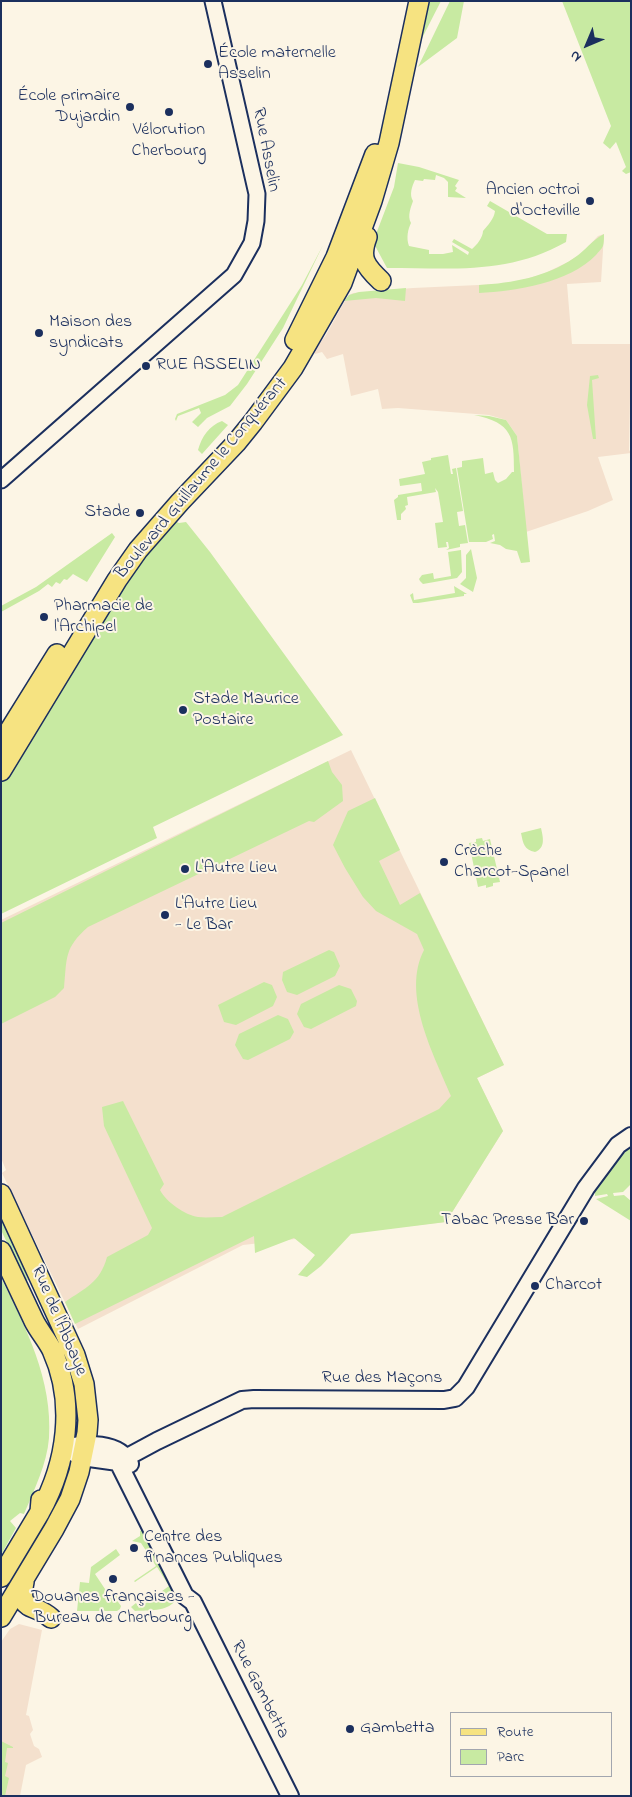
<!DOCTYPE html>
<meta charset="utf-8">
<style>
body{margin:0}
#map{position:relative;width:632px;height:1797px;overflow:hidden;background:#fcf5e5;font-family:"Indie Flower",sans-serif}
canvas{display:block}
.frame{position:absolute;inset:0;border:2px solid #1b2f5e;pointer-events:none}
.legend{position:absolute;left:450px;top:1712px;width:162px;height:65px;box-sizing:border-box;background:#fcf5e5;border:1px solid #a2a6af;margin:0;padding:6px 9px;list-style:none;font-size:15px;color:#1b2f5e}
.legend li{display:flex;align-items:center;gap:10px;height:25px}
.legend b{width:25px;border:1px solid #a2a6af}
.north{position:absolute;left:562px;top:20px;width:50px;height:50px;-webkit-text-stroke:4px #fcf5e5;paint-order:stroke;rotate:225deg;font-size:14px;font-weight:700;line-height:20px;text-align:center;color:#1b2f5e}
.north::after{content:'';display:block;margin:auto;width:18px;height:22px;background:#1b2f5e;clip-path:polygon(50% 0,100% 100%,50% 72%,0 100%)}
</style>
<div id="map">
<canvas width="632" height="1797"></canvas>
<div class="frame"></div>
<ul class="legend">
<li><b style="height:6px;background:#f6e381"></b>Route</li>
<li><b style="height:14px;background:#c8eaa2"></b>Parc</li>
</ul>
<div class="north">N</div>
</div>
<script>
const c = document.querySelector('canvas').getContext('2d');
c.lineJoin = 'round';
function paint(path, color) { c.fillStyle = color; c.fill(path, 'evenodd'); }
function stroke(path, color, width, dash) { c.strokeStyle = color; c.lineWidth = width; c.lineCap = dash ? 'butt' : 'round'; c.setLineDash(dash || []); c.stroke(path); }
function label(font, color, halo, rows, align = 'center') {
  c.font = font + ' "Indie Flower",sans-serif'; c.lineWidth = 4; c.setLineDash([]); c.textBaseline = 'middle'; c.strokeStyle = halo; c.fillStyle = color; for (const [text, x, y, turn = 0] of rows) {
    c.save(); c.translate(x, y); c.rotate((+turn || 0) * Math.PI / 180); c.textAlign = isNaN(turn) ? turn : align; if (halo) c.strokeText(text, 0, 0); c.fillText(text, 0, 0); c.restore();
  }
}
const built = new Path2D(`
 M604 234 601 282 567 284 572 344H631L629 450 631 453 598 457 613 500 588 511 526 532 517 436 506 420 489 415 398 408 382 409 378 389 351 396 343 354 327 359 322 352 315 354 314 351 326 335 343 304 349 295 353 293 413 288 500 284 519 281 543 274 568 262 582 253 598 236Z
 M351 750 504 1065 477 1078 503 1131 446 1222 243 1245 78 1329 2 1173 6 1170 1 1158V920Z
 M19 1624 42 1630 26 1715 29 1716 33 1730 30 1734 34 1746 39 1749 42 1757 26 1765 20 1796H1V1642L10 1629Z`);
const green = new Path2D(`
 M426 1H441L416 50Z
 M450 1H464L457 38 418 67Z
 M562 1H631V172L626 174 622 171 626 167 616 142 610 149 603 143 611 126Z
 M398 163 419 167 459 180 455 186 457 188 455 191 466 198 448 197V182L444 178 436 175 435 180 424 179 423 181 415 180C412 186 409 195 413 201 411 207 407 216 411 223 408 229 406 238 409 246L429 250V254H443L453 252 452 245 468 255 469 252 452 242 454 239 472 249C477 245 483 237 483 231 488 225 494 219 495 211L487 206 490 201 547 234H567L566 242C508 275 451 268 387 268L373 242 394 187Z
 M604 234C604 237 604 243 603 246 602 249 598 252 596 255 569 283 516 291 479 293V285C513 283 546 277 574 258 585 251 593 239 604 234Z
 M323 245 283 328 247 384 230 406 207 418 198 427 192 422 201 413 199 408 178 416 176 421 175 419 177 414 225 395 238 385 302 285Z
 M406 288 405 301 376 298 344 301 349 295 359 292Z
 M598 375 599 378 592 380 596 439H593L587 405 590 376Z
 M474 415 489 416 506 420 517 436 530 562 521 563 517 551 506 549 500 545 490 543 495 541 494 534 492 535 493 539 486 542H469L457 468 462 467V461L483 458 485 474 493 472 495 480 498 483 506 479 512 472H514C514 437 513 423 474 415Z
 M222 421 228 425 202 454 198 450C202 436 209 426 222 421Z
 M448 455 451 474H453L452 469 456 468 463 511 457 512 459 526 465 525 468 543 460 544V547L446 550 449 548 448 542H446L447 547 438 548 435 523 443 522 438 492 435 488 436 492 407 497 408 505 405 506 406 509 401 514V520H397L394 500 398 497V495L422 491 421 483 400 486 399 479 425 474 422 462 431 460V458Z
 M173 520 179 523 186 522 210 552 343 735 153 827 157 838 1 914V783L36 720 140 557Z
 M112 533 115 537 87 582 73 574 67 580 64 579 60 584 56 582 52 587 48 584 39 591 1 612V606L36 587Z
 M471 549 477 578 473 592 460 584 466 578V555Z
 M461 550 462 572 457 578 423 584 420 581 419 579 422 575 433 573 434 579 451 576 448 552Z
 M454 586 467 594H464V596L418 603H413L410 595 413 593 414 600 455 593Z
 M328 761 332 772 342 785 343 801 314 822 309 821 88 927C64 948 67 958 64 988L55 997 1 1024V923Z
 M375 798 400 850 379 861 400 905 420 893 504 1065 477 1078 503 1131 446 1222 351 1234 321 1266 307 1277 298 1275 315 1255 294 1238 255 1253 254 1236 75 1324 65 1302C85 1288 100 1283 107 1257L148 1235 152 1228 104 1126 102 1107 123 1101 164 1184 160 1190C166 1202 185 1215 198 1217 206 1218 214 1217 222 1217L439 1109 451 1096C434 1055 401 994 424 950L417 934 376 911 363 897 345 868 333 845 348 811Z
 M541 828C543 837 546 848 535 852 524 850 523 843 521 833Z
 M482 838 483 841 490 839 500 882 493 883V886L486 888V885L478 887 469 843 476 842V839Z
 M329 950 334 952 340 966 335 976 297 995 287 992 282 980 283 972Z
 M264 982 272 985 277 997 273 1006 236 1025 224 1022 218 1005Z
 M339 985 351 989 357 1001 356 1006 311 1029 304 1027 297 1014 301 1004Z
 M278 1015 288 1019 294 1032 290 1039 248 1060 243 1059 235 1045 239 1034Z
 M631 1146V1184L623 1192 613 1193 614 1196 624 1195 631 1201V1221L596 1199 608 1196 607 1194 595 1196V1192L618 1160Z
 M1 1211 6 1220 28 1280 25 1281 1 1230Z
 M1 1278C26 1327 53 1381 49 1438 47 1464 34 1490 24 1514L20 1513 10 1521 16 1528 1 1555Z
 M144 1529 174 1593 175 1601C166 1612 149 1610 135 1611L131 1607 136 1603 139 1608 169 1586 157 1567 135 1582 134 1581 156 1566 141 1543 132 1541 140 1536V1531Z
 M116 1549 120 1555 95 1574 111 1598 120 1592 121 1595 116 1599 121 1606 120 1609 117 1611H77L80 1582 89 1583 91 1567Z
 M1 1741 13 1747V1748H7L5 1762 8 1763 5 1776 9 1778 5 1796H1Z`);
const primaryTunnel = new Path2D(`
 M67 1477 75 1444 77 1423`);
const tertiary = new Path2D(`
 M1 480 234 275 252 243 256 221 257 194 213 1`);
const secondary = new Path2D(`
 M64 1447C86 1444 119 1441 130 1464
 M70 1451 82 1457 118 1462
 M118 1462 157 1441 242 1400 254 1399 444 1400 455 1398 466 1387 586 1188 618 1145 631 1136
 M118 1462 185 1596 193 1602 290 1796`);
const primary = new Path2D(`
 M367 237C359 258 365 266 381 281
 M295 340 336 257 375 154
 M1 744 57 654
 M1 771 117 580 138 550 180 502 236 443 253 422 293 368 342 283 372 201 389 143 419 1
 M1 1194 75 1355 84 1384 88 1420 87 1433 79 1472 70 1499 54 1529 1 1617
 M1 1251C12 1274 23 1298 34 1321 39 1331 47 1340 52 1350 76 1403 67 1463 40 1512
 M1 1577 40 1512 41 1500
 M24 1582C18 1613 33 1602 51 1618`);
const markers = [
 [208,64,5,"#1b2f5e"],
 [130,107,5,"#1b2f5e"],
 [169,112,5,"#1b2f5e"],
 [590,201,5,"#1b2f5e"],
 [39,333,5,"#1b2f5e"],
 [146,366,5,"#1b2f5e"],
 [140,513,5,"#1b2f5e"],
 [44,617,5,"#1b2f5e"],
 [183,710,5,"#1b2f5e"],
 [444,862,5,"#1b2f5e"],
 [185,869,5,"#1b2f5e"],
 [165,915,5,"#1b2f5e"],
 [584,1221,5,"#1b2f5e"],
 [535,1286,5,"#1b2f5e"],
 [134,1548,5,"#1b2f5e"],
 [113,1579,5,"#1b2f5e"],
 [350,1729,5,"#1b2f5e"]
];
const poiNames = [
 ["École maternelle",218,54],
 ["Asselin",218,75],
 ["École primaire",120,97,"right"],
 ["Dujardin",120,118,"right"],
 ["Vélorution",169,131,"center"],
 ["Cherbourg",169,152,"center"],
 ["Ancien octroi",580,191,"right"],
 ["d'Octeville",580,212,"right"],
 ["Maison des",49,323],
 ["syndicats",49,344],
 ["RUE ASSELIN",156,366],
 ["Stade",130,513,"right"],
 ["Pharmacie de",54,607],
 ["l'Archipel",54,628],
 ["Stade Maurice",193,700],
 ["Postaire",193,721],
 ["Crèche",454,852],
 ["Charcot-Spanel",454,873],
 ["L'Autre Lieu",195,869],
 ["L'Autre Lieu",175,905],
 ["- Le Bar",175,926],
 ["Tabac Presse Bar",574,1221,"right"],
 ["Charcot",545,1286],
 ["Centre des",144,1538],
 ["finances Publiques",144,1559],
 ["Douanes françaises -",113,1598,"center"],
 ["Bureau de Cherbourg",113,1619,"center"],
 ["Gambetta",360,1729]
];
const streetNames = [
 ["Rue Asselin",265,150,79],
 ["Boulevard Guillaume le Conquérant",202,479,-50],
 ["Rue de l'Abbaye",58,1321,67],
 ["Rue des Maçons",382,1379],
 ["Rue Gambetta",259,1690,63]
];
paint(built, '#f4e0cd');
paint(green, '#c8eaa2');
stroke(primaryTunnel, '#cfcdca', 19, [19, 9]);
stroke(tertiary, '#1b2f5e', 19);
stroke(secondary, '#1b2f5e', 20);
stroke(primary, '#1b2f5e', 22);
stroke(tertiary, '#fcf5e5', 15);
stroke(secondary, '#fcf5e5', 16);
stroke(primary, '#f6e381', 19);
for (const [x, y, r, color] of markers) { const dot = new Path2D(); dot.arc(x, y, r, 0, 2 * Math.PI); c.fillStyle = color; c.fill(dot); stroke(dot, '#fcf5e5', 2); }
label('18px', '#1b2f5e', '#fcf5e5', poiNames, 'left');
label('18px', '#1b2f5e', '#fcf5e5', streetNames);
</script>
